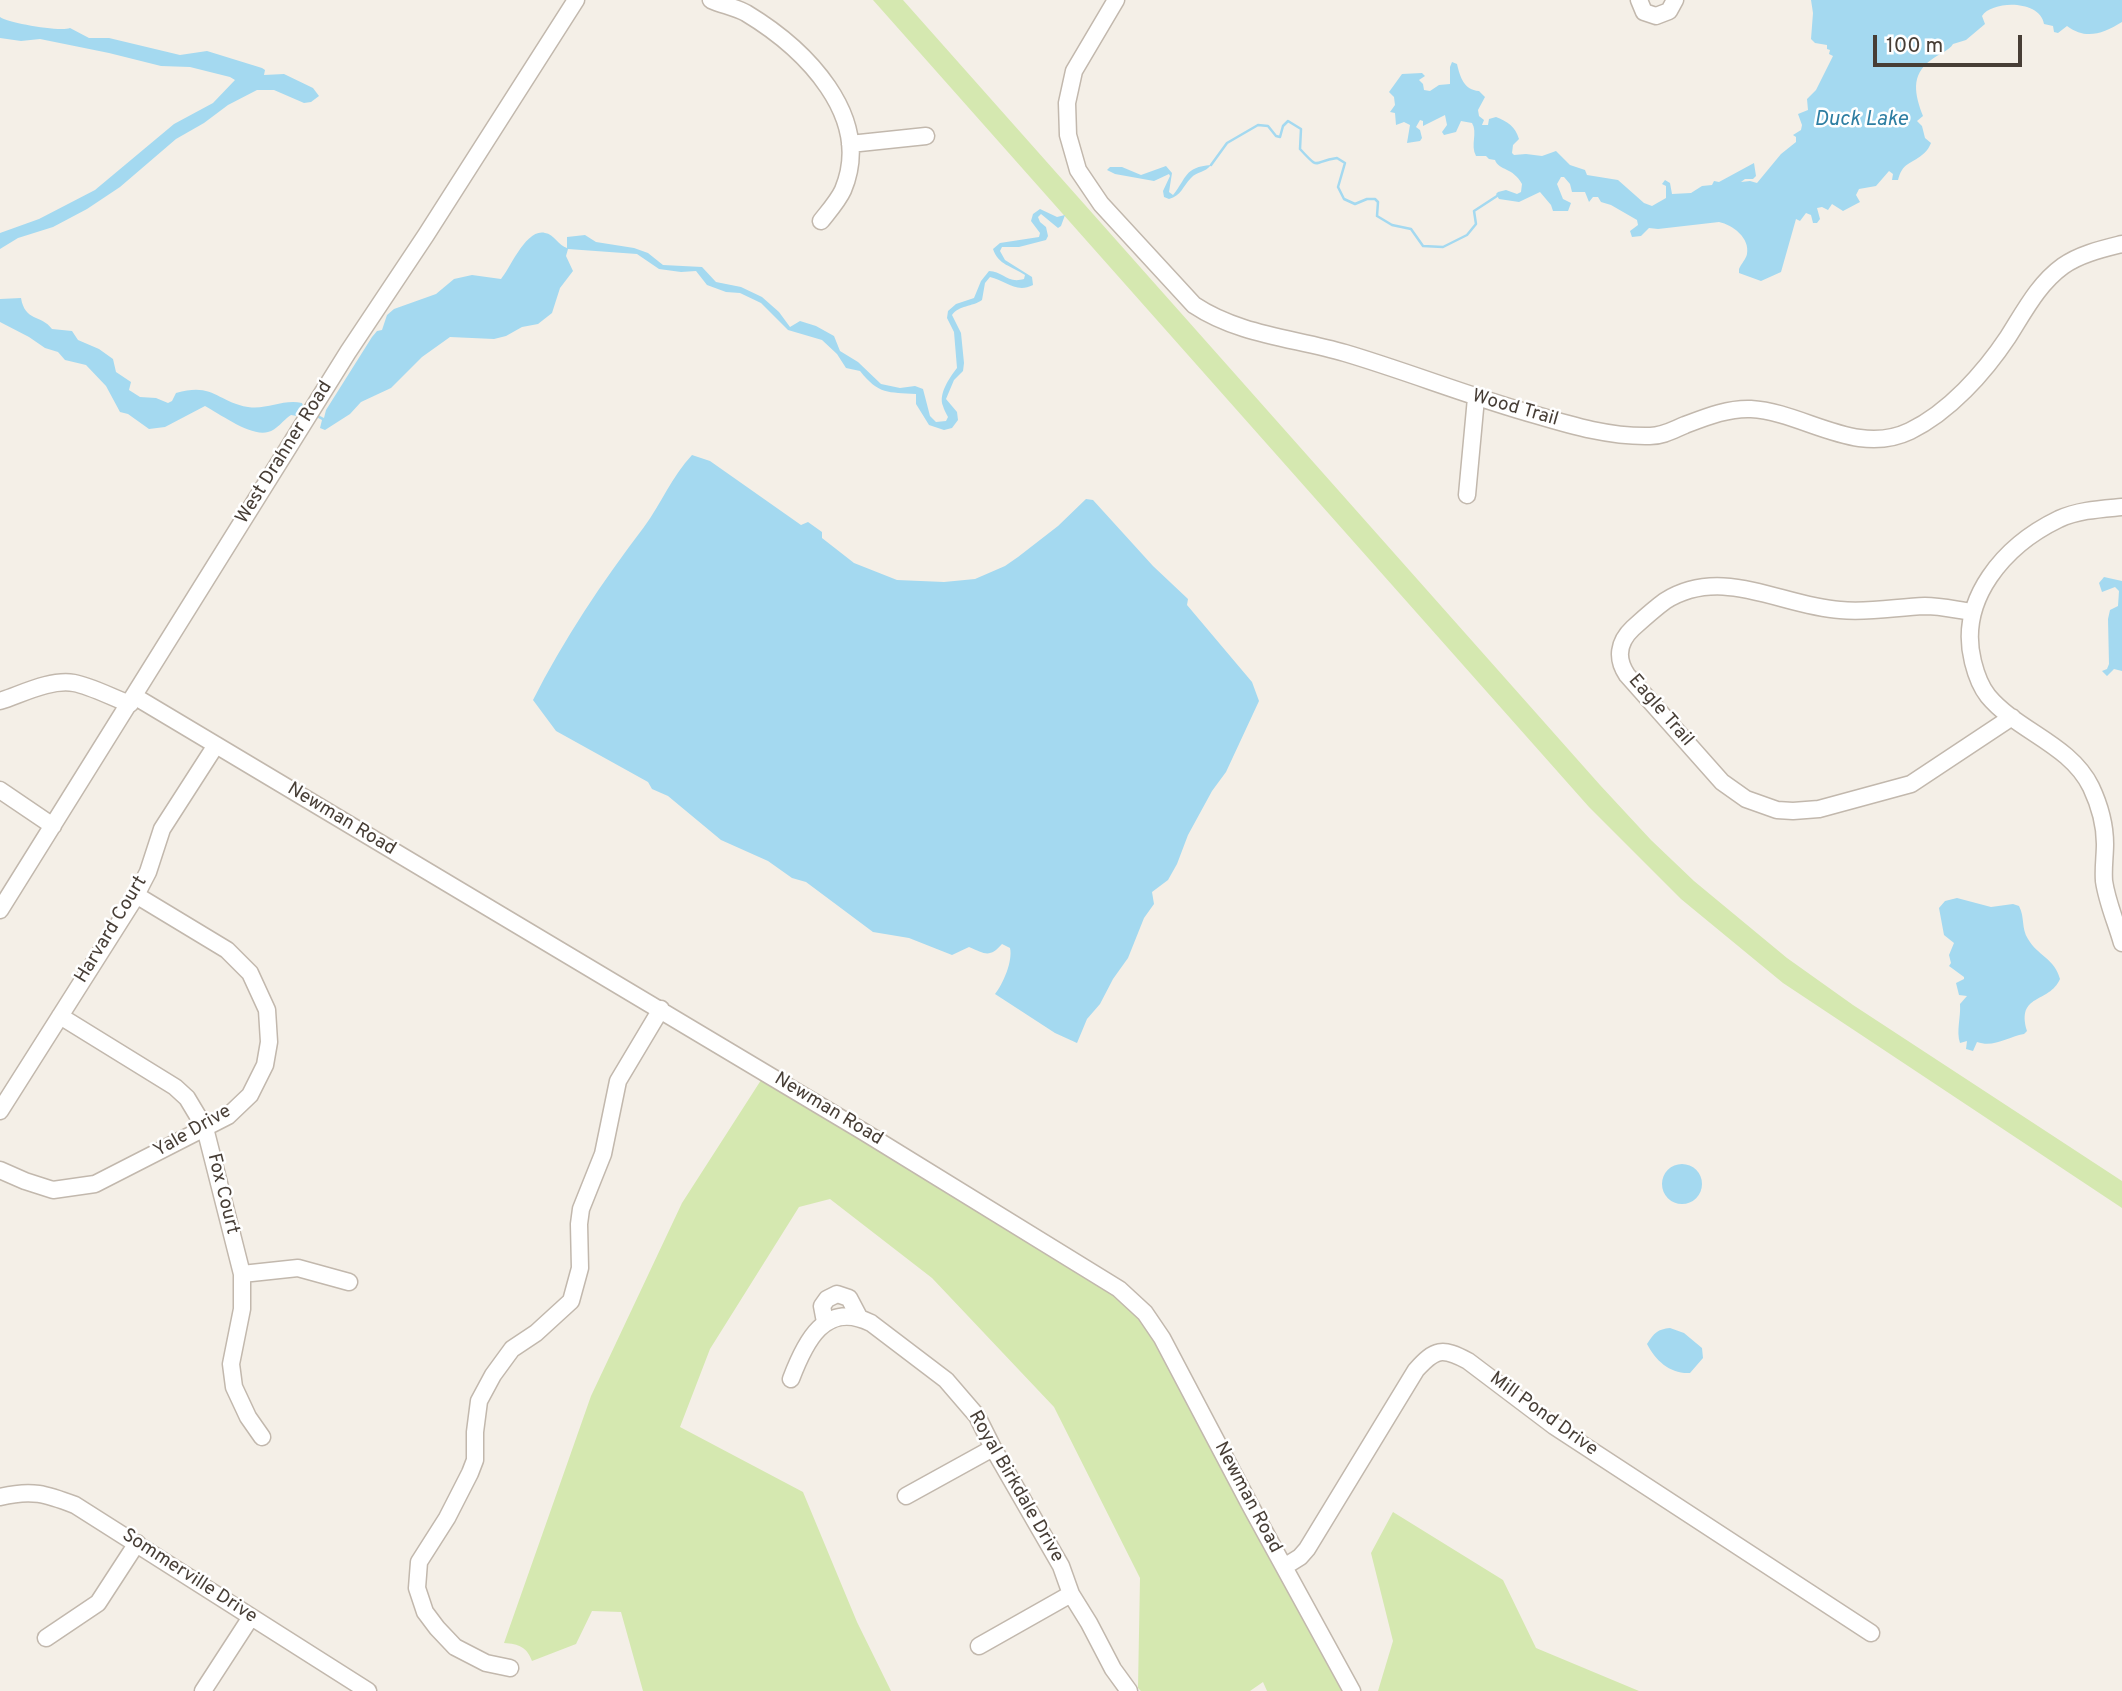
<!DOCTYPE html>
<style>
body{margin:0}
#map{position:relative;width:2122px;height:1691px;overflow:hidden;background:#f4efe7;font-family:Overpass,sans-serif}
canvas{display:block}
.scale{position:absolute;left:1873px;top:35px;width:149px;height:32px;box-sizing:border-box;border:4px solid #473e36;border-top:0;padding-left:9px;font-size:21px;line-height:24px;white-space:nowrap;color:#473e36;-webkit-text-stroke:5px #fff;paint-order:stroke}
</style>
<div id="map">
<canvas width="2122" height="1691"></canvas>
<div class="scale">100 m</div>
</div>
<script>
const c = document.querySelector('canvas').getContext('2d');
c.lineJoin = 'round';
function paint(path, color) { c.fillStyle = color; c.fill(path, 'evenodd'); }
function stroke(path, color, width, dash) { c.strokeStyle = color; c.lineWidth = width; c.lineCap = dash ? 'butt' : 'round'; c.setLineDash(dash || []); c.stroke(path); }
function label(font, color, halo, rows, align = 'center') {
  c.font = font + ' Overpass,sans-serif'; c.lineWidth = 5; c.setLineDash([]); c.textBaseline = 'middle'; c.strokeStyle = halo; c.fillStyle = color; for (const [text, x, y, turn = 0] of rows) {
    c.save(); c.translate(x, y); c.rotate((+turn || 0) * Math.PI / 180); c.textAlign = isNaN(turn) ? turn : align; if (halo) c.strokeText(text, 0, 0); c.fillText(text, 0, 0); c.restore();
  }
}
const green = new Path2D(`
 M873 0H903L1600 785 1651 840 1694 881 1787 958 1853 1005 2122 1181V1208L1783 983 1681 899 1589 807Z
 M763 1077 1119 1295 1145 1322 1348 1691H1267L1263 1682 1250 1691H1141L1138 1688 1140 1578 1054 1407 932 1278 830 1199 799 1207 710 1349 680 1427 803 1492 857 1622 891 1691H643L621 1612 592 1611 576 1644 532 1661C527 1647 519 1644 504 1643L591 1396 682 1203Z
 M1393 1512 1503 1580 1536 1648 1639 1691H1378L1393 1641 1371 1553Z`);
const water = new Path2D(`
 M1811 0H2122V22C2102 34 2086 40 2067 26L2058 33 2054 32 2053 26 2044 24C2040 0 1993 0 1982 16L1985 24 1966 40 1953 44C1949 51 1938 54 1931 60 1910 75 1915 95 1923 116L1917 121 1922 126 1925 138 1931 143C1925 159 1907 161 1902 170 1900 173 1899 176 1898 180H1892L1893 174 1889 171 1876 186 1859 189 1856 195 1860 202 1843 211 1832 204 1828 210 1822 207 1817 208 1820 219 1817 223H1813L1811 215 1806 213 1800 221 1796 219 1781 272 1761 281 1739 273V269C1741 264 1746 259 1747 254 1750 238 1733 225 1719 222L1658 229 1649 228 1641 236 1632 237 1630 231 1638 225 1637 220 1611 205 1601 202 1598 197H1593L1589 202 1585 192H1572L1570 184 1564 177H1561L1557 184 1563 199 1571 203 1568 211H1553L1551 205 1540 192 1519 202 1499 199 1496 194 1498 192 1506 190 1517 194 1521 192 1522 184C1513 167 1499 171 1495 160L1489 159 1486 156H1476C1470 145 1478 133 1472 123L1461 121 1456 132 1444 135 1442 132 1447 125 1445 115 1423 126V121L1420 120 1416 127 1420 130 1422 138 1420 141 1407 143 1410 125 1404 122 1396 125 1395 113 1390 112 1395 105 1394 97 1389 92 1402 74 1422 73 1425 76 1419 80 1423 84 1424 90 1430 91 1439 85 1450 84V67L1452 62 1457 64C1460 77 1464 90 1479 91L1485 97 1478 110 1479 116 1484 120 1482 125H1488L1489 119 1496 117C1508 122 1515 126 1519 139L1513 145 1512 153 1514 155 1526 154 1542 156 1556 151 1570 165 1585 170 1587 175 1618 180 1644 203 1652 206 1666 198V186L1662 184 1665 180 1670 183 1672 194 1691 193 1702 186 1712 185 1714 181 1719 182 1754 163 1756 176 1753 179H1745L1741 182 1750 181 1757 183 1781 154 1796 142V137L1793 135 1801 130 1802 125 1798 114 1808 110 1807 99 1816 90 1833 56 1829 54 1830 50 1827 49V45L1815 43 1811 39 1813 13Z
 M0 17C8 23 60 32 70 28L89 38H109L180 55 207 51 262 68 265 70 264 75 284 74 313 88 319 96 311 102 304 103 274 90H257L228 105 204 123 176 139 120 187 87 209 53 227 18 238 0 249V233L39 219 95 190 174 124 213 103 235 80 230 77 190 67 161 66 109 53 40 39 21 41 0 38Z
 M1211 165C1205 173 1197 171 1191 178 1183 186 1181 196 1169 199L1164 197 1163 191 1170 176 1169 174 1154 181 1115 174 1107 170 1110 167H1122L1141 175 1166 166 1172 173 1169 192 1173 195C1187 178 1184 167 1211 165Z
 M1040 209 1057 217 1065 215 1061 226 1058 228 1041 214 1038 217 1040 222 1046 227 1048 236 1046 240 1019 247H1002L1000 251 1005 260 1032 277 1033 285C1016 294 1005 280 990 277L985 283 982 300C972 307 959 305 952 315L961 333 964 363 963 371 954 380 946 399 957 412 958 420 952 428 944 430 929 425 916 404V394C888 392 879 395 860 371L846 368 837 354 822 340 788 330 761 303 740 293 726 292 707 285 696 271 681 272 659 269 637 254 568 249 566 256 573 271 560 288 552 313 538 324 522 327 506 336 494 339 450 337 422 357 391 388 361 402 350 414 325 430 320 428 322 420 303 410 297 416 291 415C283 420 277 430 268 432 251 437 220 414 205 406L165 427 149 429 128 414 120 412 106 386 86 365 65 360 58 352 45 348 29 337 0 322V299L21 298C25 322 41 314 52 329L72 331 78 340 99 349 113 359 116 372 131 382 129 390 140 397 156 398 168 403 172 401 176 393C213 382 216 401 248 407 267 410 283 399 302 403L304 408 324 418 326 410 372 337 377 331 382 330 387 315 394 309 436 294 454 279 472 275 501 279C510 269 526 228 545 233 554 234 559 246 567 248V237L585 235 596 242 634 248 648 253 663 265 702 267 716 282 741 287 762 297 779 312 790 327 800 321 816 326 834 336 840 351 858 362 881 384 900 388 915 386 923 389 930 416 936 422 946 421 948 417C946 413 944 410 943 406 938 394 950 377 957 368L954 332 947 318 948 311 956 304 974 298 981 281 989 271C1003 271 1007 284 1024 279L1025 275C1012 266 998 265 993 249L1000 243 1039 237 1040 233 1031 221 1033 214Z
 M692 455 710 461 801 525 808 522 822 532V538L854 563 897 580 944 582 975 579 1005 566 1018 557 1058 526 1086 499 1093 500 1153 566 1188 599 1187 605 1252 682 1259 701 1226 772 1212 791 1188 835 1177 864 1168 880 1152 892 1154 904 1144 918 1128 958 1113 979 1100 1004 1087 1019 1077 1043 1055 1033 995 994C1003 984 1013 961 1010 948L1002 944C990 958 985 954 969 947L952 955 909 938 873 932 806 882 792 878 768 861 721 840 668 796 652 789 648 782 556 731 533 700C564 639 602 582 644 527 661 504 672 476 692 455Z
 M2104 577 2122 581V671L2114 669 2107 676 2102 671 2107 669 2109 664 2108 619 2110 610 2118 606 2119 591 2115 587 2102 592 2099 583Z
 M1957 898 1991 907 2013 904 2019 906C2025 917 2021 928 2028 939 2037 955 2055 959 2060 979 2049 1004 2016 993 2027 1031L2024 1034C2007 1037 1994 1048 1977 1042L1973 1051 1966 1049 1967 1041 1960 1043C1956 1031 1961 1017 1960 1004L1967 996 1959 995 1956 983 1964 979V977L1949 966 1951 963 1949 955 1954 943 1944 935 1939 908 1945 901Z
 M1662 1184a20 20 0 1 1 40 0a20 20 0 1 1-40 0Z
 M1670 1328 1684 1333 1702 1348 1703 1358 1690 1373C1670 1374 1656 1361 1647 1344 1654 1333 1658 1329 1670 1328Z`);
const stream = new Path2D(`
 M1211 165 1227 143 1258 125 1268 126 1276 136 1280 137 1283 126 1288 121 1301 129 1300 149C1321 172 1312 161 1337 158L1345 163 1338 187 1344 199 1355 204 1367 199H1375L1378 202 1377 216 1392 225 1411 229 1423 246 1443 247 1467 235 1476 224 1474 211 1497 196`);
const minor = new Path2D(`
 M711 0C722 5 735 7 746 13 804 48 874 116 843 190 838 201 828 212 821 221
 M1116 0 1074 71 1067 103 1068 135 1078 170 1101 204 1194 305C1239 335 1294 338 1345 353 1409 372 1471 397 1536 415 1573 426 1611 437 1650 436 1663 436 1673 430 1685 425 1706 417 1728 408 1751 409 1804 412 1856 457 1910 431 1949 412 1984 373 2008 337 2024 312 2038 284 2063 266 2080 254 2102 249 2122 244
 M1639 0 1644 12 1656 16 1669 11 1675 0
 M850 144 926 136
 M1467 495 1476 398
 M2122 507C2101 509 2079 510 2059 519 2005 545 1957 599 1973 662 1976 674 1980 686 1988 696 2017 731 2070 744 2091 787 2099 804 2105 825 2105 844 2105 856 2103 868 2104 881 2107 902 2116 922 2122 943
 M1973 612C1957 610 1941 606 1925 606 1897 607 1869 613 1840 610 1781 606 1722 565 1665 601 1654 609 1643 619 1633 628 1618 642 1616 659 1627 675L1722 782 1746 799 1777 810 1793 811 1819 809 1911 784 2012 717
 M134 696 864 1132 1119 1289 1145 1313 1162 1338 1250 1505 1352 1691
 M0 701C22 694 50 679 74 683 91 686 113 698 130 704
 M0 790 53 826
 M0 910 348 352 426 235 576 0
 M60 1016 175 1087 187 1098 205 1128 242 1274V1309L231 1364 234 1387 248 1417 262 1437
 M0 1111 133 901 148 872 162 829 216 745
 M0 1170 25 1181 53 1190 95 1184 228 1116 250 1095 265 1065 269 1042 267 1010 250 973 227 950 136 895
 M242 1274 298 1268 349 1282
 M825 1322 822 1306 827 1299 837 1294 849 1298 859 1317
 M791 1379C805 1342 825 1300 871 1323L946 1380 977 1416 993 1448 1061 1566 1071 1594 1089 1623 1113 1669 1129 1691
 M906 1496 993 1448
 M0 1497C32 1489 46 1494 75 1505L368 1691
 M1284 1567 1300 1557 1307 1549 1416 1370C1435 1349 1442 1347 1468 1361L1554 1426 1871 1633
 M46 1638 98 1603 137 1543
 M979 1646 1071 1594
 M510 1668 486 1663 455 1647 437 1628 425 1612 417 1588 419 1562 447 1518 470 1473 475 1460V1432L479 1401 493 1375 512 1349 536 1333 571 1301 580 1268 579 1224 581 1209 603 1154 618 1081 661 1009
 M203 1691 251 1617`);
const streetNames = [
 ["Wood Trail",1515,409,16],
 ["West Drahner Road",285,453,-58],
 ["Eagle Trail",1660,711,49],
 ["Newman Road",341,820,31],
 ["Harvard Court",112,930,-59],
 ["Newman Road",828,1110,31],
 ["Yale Drive",193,1132,-30],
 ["Fox Court",222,1194,76],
 ["Mill Pond Drive",1543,1415,36],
 ["Royal Birkdale Drive",1015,1487,60],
 ["Newman Road",1247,1498,62],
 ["Sommerville Drive",189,1577,33]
];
const waterNames = [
 ["Duck Lake",1861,121]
];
paint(green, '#d5e8b0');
paint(water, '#a4d9f0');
stroke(stream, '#a4d9f0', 2.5);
stroke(minor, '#c2b8ad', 19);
stroke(minor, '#fff', 16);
label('19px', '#473e36', '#fff', streetNames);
label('italic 21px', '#2d7ea2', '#fff', waterNames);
</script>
